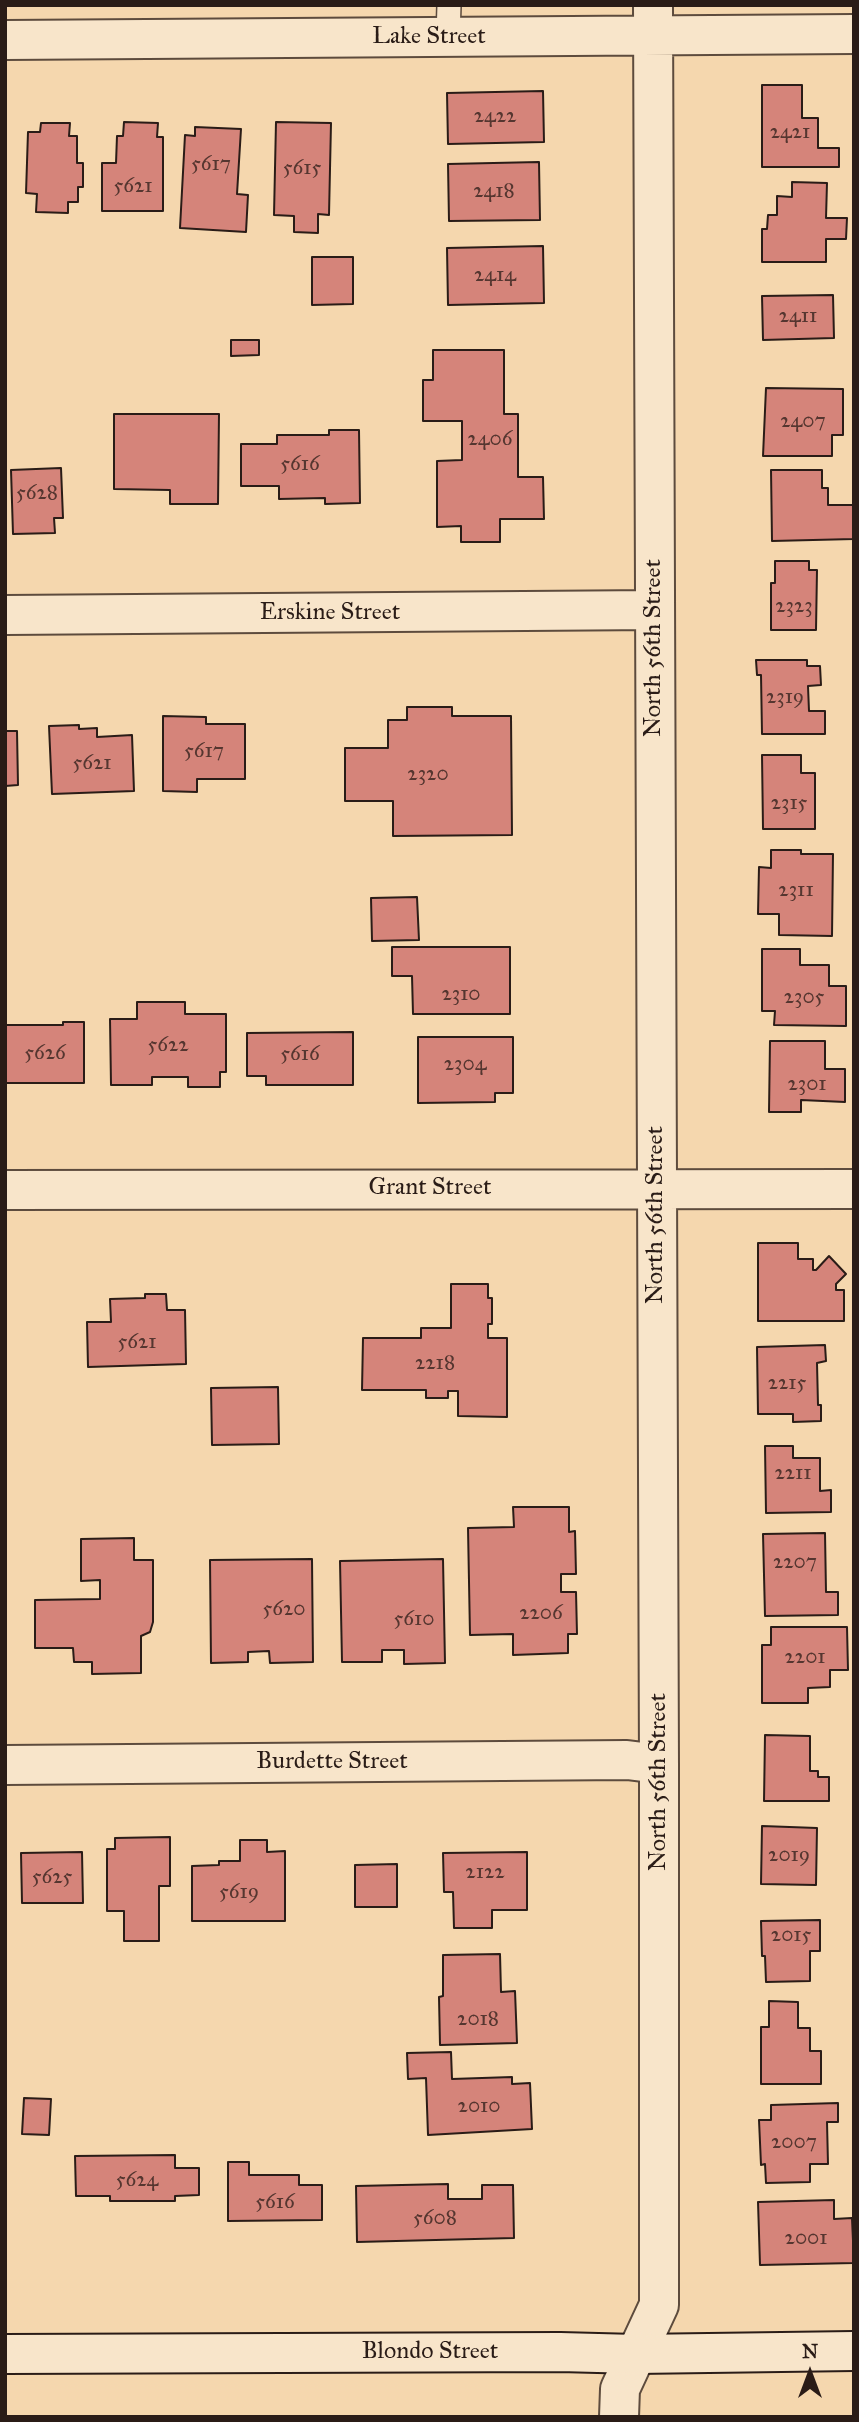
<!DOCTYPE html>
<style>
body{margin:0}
#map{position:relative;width:859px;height:2422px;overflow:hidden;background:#f5d7ae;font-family:"IM FELL Great Primer",serif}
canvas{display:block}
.frame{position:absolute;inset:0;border:7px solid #2a1c17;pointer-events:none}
.north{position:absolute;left:775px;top:2338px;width:70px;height:70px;-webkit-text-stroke:5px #f8e5ca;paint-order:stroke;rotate:0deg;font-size:19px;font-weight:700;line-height:28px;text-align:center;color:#2a1c17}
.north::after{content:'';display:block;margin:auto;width:24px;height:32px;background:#2a1c17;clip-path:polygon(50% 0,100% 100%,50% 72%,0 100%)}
</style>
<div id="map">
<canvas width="859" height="2422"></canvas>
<div class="frame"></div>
<div class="north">N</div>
</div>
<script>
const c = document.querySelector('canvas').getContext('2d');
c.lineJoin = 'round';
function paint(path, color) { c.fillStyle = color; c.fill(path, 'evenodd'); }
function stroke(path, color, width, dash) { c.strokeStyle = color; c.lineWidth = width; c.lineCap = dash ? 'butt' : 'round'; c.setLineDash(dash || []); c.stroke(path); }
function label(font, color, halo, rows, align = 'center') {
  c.font = font + ' "IM FELL Great Primer",serif'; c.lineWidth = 6; c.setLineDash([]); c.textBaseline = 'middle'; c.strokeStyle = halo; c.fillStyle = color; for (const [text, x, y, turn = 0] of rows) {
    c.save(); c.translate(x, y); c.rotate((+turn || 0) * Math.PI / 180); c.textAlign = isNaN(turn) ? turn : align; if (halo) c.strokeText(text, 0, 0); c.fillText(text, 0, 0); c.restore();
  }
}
const building = new Path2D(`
 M762 85H802V118H818V148H839V167H762Z
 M543 91 544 142 448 144 447 93Z
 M124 122 158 123 157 137H163V211H102V163H116L117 136H123Z
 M276 122 331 123 329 215 318 214V233L294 232V216L274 215Z
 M41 123H70L69 136H77V163H83V187H78V202H68V213L36 212 37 194 26 193 28 132H40Z
 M195 127 241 129 237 194 248 195 246 232 180 228 185 135 195 136Z
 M539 162 540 220 449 221 448 164Z
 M792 182 827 183 826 218H847L846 239H826V262H762V229H767L768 215H777V196L792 197Z
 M543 246 544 303 448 305 447 248Z
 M312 257H353V304L312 305Z
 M833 295 834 338 763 340 762 296Z
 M231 340H259V355L231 356Z
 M433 350H504V414H518V477H543L544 519H500V542H461V526L437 527V461L462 460V421H423V380H433Z
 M766 388 843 389V435H832V456H763Z
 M114 414H219L218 504H170V490L114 489Z
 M329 430H359L360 503 325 504V498L279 499V486H241V444H277V435H329Z
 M61 468 63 518H54L55 533 13 534 11 470Z
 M771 470H822V488H828V505H854V539L772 541Z
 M775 561H809V570H817L816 630H771V583H775Z
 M756 660H807V666H820L821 685 808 686 809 711H825V734H762L761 675H757Z
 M407 707H452V716H511L512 835 393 836V801H345V748H388V720H407Z
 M163 716 206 717V724H245V779H197V792L163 791Z
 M79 725V729L97 728V737L132 735 134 791 52 794 49 726Z
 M5 731H17L18 785 5 786Z
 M762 755H801V773H815V829H763Z
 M771 850H801V854H833L832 936 779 935V914H758L759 867 771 868Z
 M417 897 419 940 372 941 371 898Z
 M392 947H510V1014H413L412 976H392Z
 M762 949H800V965H829V986H846V1026L774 1025 775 1011H762Z
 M137 1002H185V1014H226V1072H220V1087H188V1077H152V1085H111L110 1019H137Z
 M63 1022H84V1083H6V1025H63Z
 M353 1032V1085H266V1076H247V1033Z
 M418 1037H513V1093H495V1102L418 1103Z
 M770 1041H825V1069H845V1102L801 1100V1112H769Z
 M758 1243H798V1259H813V1270H816L829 1256 846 1274 836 1284V1290H844V1321H758Z
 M451 1284H488V1298H492V1324H488V1338H507V1417L458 1416V1391H448V1398H426V1390H362L363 1338H421V1328H451Z
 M145 1294H166L167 1310H185L186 1364 88 1367 87 1322H111L110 1299 145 1298Z
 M825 1345 826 1361 817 1363 818 1405H821V1421L793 1422V1414H758L757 1347Z
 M278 1387 279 1444 212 1445 211 1388Z
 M765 1446H793V1458H820V1491L831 1490V1512L766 1513Z
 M513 1507H569V1532L575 1531 576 1574H561V1592H576L577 1634H568V1653L513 1655V1634L470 1635 468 1528 514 1527Z
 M825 1533 826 1592H838V1615L765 1616 763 1534Z
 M134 1538V1560H153V1622L150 1632 141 1636V1673L92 1674V1662H74L73 1648H35V1600L100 1599V1580L81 1581V1539Z
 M312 1559 313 1662 270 1663 269 1651 248 1652V1662L211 1663 210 1560Z
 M443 1559 445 1663 404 1664V1650H382V1662H342L340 1561Z
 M771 1627H847L848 1670H830V1687L808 1688V1703H762V1645H771Z
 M765 1735 810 1736V1771H818V1777H829V1801H764Z
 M762 1826 817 1828 816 1885 761 1884Z
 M170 1837V1886H159V1941H124V1911H107V1849H115V1838Z
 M240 1840H267V1852L285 1851V1921H192V1866L219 1865V1861H240Z
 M82 1852 83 1903H22L21 1853Z
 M527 1852V1910H492V1928H454L453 1892H444L443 1853Z
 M397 1864V1907H355V1865Z
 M820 1920V1951H810V1981L766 1982 765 1956H762L761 1921Z
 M500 1954 501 1992 515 1991 517 2043 440 2045 439 1997 443 1996V1955Z
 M769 2001 798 2002V2028H810V2051H821V2084H761V2027H769Z
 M451 2052 452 2079 512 2077V2084L530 2083 532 2129 428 2135 426 2078 408 2079 407 2053Z
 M24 2098 51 2099 49 2135 22 2134Z
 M838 2103V2122H827L828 2164H810V2182L766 2183 765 2164 761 2165 759 2120H771V2105Z
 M175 2155V2168H199V2195L175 2196V2201H110V2196H76L75 2156Z
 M228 2162H249V2175H299V2185H322V2220L228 2221Z
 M448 2184V2199H482V2185H513L514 2238 357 2242 356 2186Z
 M834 2200V2219L852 2218 854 2263 760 2265 758 2202Z`);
const service = new Path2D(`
 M448 37 449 5`);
const minor = new Path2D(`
 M5 40 854 34
 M5 615 654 610
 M5 1190 854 1189
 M5 1765 627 1760 659 1764
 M619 2417 620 2389 659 2305V1764L653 5`);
const secondary = new Path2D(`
 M5 2354 560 2352 636 2354 854 2351`);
const numberNames = [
 ["2422",495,117],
 ["2421",790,133],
 ["5617",211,165],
 ["5615",302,169],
 ["5621",133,187],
 ["2418",494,192],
 ["2414",495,276],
 ["2411",798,317],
 ["2407",803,422],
 ["2406",490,440],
 ["5616",300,465],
 ["5628",37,494],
 ["2323",794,607],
 ["2319",785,698],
 ["5617",204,752],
 ["5621",92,764],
 ["2320",428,775],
 ["2315",789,804],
 ["2311",796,891],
 ["2310",461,995],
 ["2305",804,998],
 ["5622",168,1046],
 ["5626",45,1054],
 ["5616",300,1055],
 ["2304",465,1065],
 ["2301",807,1085],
 ["5621",137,1343],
 ["2218",435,1364],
 ["2215",787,1384],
 ["2211",793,1474],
 ["2207",795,1563],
 ["5620",284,1610],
 ["2206",541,1614],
 ["5610",414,1620],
 ["2201",805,1658],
 ["2019",789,1856],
 ["2122",485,1873],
 ["5625",52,1878],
 ["5619",239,1893],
 ["2015",791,1936],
 ["2018",478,2020],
 ["2010",479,2107],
 ["2007",794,2143],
 ["5624",137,2181],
 ["5616",275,2203],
 ["5608",435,2219],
 ["2001",806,2239]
];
const streetNames = [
 ["Lake Street",429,37],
 ["Erskine Street",330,613],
 ["North 56th Street",654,648,-90],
 ["Grant Street",430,1188],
 ["North 56th Street",656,1215,-90],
 ["Burdette Street",332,1762],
 ["North 56th Street",659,1782,-90],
 ["Blondo Street",430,2352]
];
paint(building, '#d5847a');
stroke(building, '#2a1c17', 2);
stroke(service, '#5d4b3d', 26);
stroke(minor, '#5d4b3d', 42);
stroke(secondary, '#2a1c17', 42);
stroke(service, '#f8e5ca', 23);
stroke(minor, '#f8e5ca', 38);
stroke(secondary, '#f8e5ca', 38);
label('21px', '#553630', null, numberNames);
label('24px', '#2a1c17', '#f8e5ca', streetNames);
</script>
